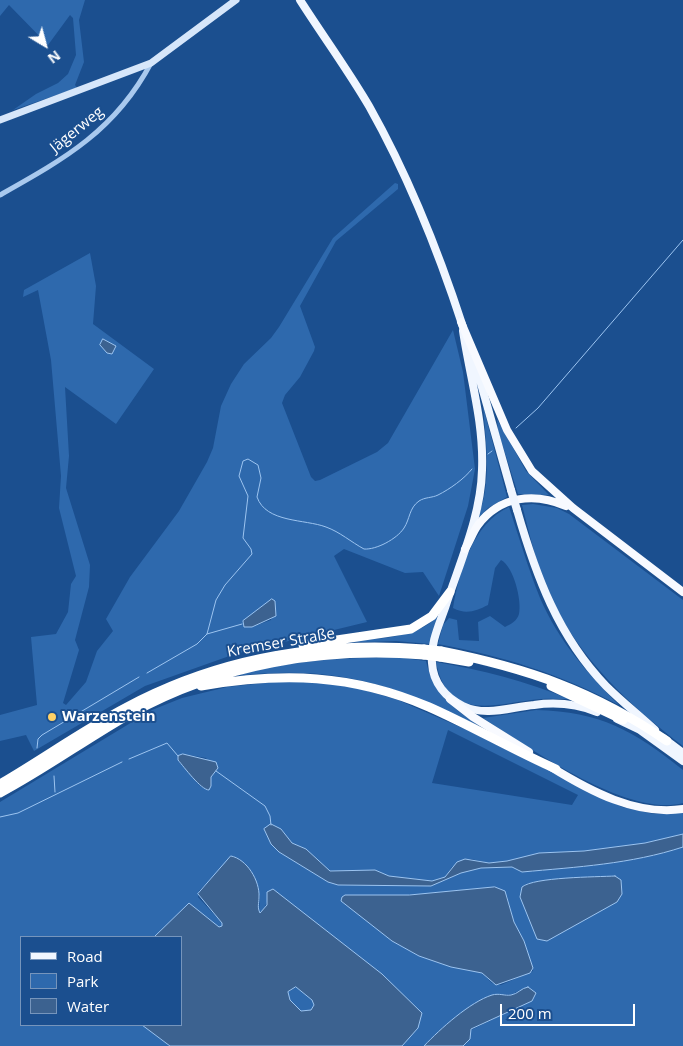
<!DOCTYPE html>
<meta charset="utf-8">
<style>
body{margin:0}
#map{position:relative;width:683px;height:1046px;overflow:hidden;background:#1b4f8f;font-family:"Open Sans",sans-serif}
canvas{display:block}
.legend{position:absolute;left:20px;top:936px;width:162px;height:90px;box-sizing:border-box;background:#1b4f8f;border:1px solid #7695bc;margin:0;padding:6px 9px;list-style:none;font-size:15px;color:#fff}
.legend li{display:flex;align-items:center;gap:10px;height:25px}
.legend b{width:25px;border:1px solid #7695bc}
.north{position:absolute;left:20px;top:20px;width:50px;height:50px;-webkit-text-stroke:4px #1b4f8f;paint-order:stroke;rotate:143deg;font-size:14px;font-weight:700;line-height:20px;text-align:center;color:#fff}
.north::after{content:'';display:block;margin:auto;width:18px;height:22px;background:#fff;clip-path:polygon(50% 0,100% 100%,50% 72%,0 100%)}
.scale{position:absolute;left:500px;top:1004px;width:135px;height:22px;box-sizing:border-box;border:2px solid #fff;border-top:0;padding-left:6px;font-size:15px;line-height:18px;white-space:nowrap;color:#fff;-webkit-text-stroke:4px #1b4f8f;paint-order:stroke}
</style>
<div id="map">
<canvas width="683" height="1046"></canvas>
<ul class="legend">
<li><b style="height:6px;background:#f0f6ff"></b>Road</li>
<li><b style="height:14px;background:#2e69ad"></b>Park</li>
<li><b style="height:14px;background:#3c6290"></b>Water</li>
</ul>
<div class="north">N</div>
<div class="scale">200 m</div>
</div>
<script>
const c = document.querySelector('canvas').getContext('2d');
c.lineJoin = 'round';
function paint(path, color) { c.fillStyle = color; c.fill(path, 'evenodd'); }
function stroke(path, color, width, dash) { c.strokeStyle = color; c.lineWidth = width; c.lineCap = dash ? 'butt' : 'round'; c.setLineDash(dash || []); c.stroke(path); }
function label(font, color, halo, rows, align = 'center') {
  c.font = font + ' "Open Sans",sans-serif'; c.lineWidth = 4; c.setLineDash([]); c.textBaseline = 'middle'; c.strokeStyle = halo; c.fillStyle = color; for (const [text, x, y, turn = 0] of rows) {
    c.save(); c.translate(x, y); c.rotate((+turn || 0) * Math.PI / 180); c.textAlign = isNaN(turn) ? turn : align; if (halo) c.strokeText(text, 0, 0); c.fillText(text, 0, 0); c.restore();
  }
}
const green = new Path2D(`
 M0 0H85L79 20 84 62 75 85 77 88 13 110 36 94 58 83 68 74 76 55 73 18 70 15 48 45 9 5 0 16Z
 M395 183 398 184V189L336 241 300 306 315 347 314 351 300 377 285 395 282 403 311 477 315 481 320 480 377 452 388 443 453 330 463 372 475 469 468 506 439 596 423 572 405 573 344 549 334 556 367 622 235 654 145 686 34 751 26 735 0 741V715L37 705 31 637 56 634 68 612 71 584 76 576 59 508 61 476 51 360 38 290 23 297 24 290 90 253 96 286 93 324 154 369 116 424 65 387 69 456 66 488 90 565 89 587 75 640 79 650 63 703 66 705 86 682 97 651 113 631 106 619 130 577 179 511 207 462 213 448 221 406 231 384 244 364 271 338 279 327 333 238ZM275 603 271 620 252 627H244L243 621Z
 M483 406 507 497 488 508 478 518C492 481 486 444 483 406Z
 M497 419 526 471 549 495 518 494 498 431Z
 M533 504 557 508 569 514 683 600V746C630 706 579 658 550 596 537 567 530 536 522 505Z
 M509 507C519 537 528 568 540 598 558 640 587 673 619 705 557 673 506 657 438 644L443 625 449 618 457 620 459 640 479 641 478 622 490 616 505 627C511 624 517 621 519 614 522 601 514 567 501 560L495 568 488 605C476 611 466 615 453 608 459 572 473 523 509 507Z
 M439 615 430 644 396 641 333 643C368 637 413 643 439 615Z
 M396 657 426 661C434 696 452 707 481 727 390 683 337 665 235 676 288 660 341 658 396 657Z
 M436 662C483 670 525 681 569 699 556 699 544 698 531 700 489 706 447 719 436 662Z
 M283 681 321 682 361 689 398 700 467 730 622 807 654 814 683 812V834L645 843 584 851 539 853 507 861 489 863 471 859 452 867 445 877 432 881 389 876 375 870 337 872 330 871 306 849 292 843 281 829 279 852 328 882 338 885 431 886 461 873 481 868 512 867 523 872C577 867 631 864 683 847V1046H463L467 1043 471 1030 508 1012 519 990C510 999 500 991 489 996 465 1007 442 1027 424 1046H402L406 1042 268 899 263 912 259 911 260 896 232 856 199 891 198 897 222 923V926L219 927 189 903 154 937H21V1025H142L170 1046H0V802L152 710 182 698 227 687ZM448 730 578 795 572 805 432 783ZM183 754 206 758 216 771 211 777V786L209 790C194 786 187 768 183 754ZM615 876 622 891 547 941 525 884ZM495 887 507 896 514 922 524 941 533 971 501 985 492 983 482 973 451 967 419 956 392 941 342 901 345 895H409Z
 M536 710C601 712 633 730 683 770V803C627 818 530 748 483 718Z
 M296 987 312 1000 314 1005 312 1010 301 1011 290 1000 288 992Z`);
const water = new Path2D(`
 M103 339 116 346 112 354 107 353 100 345Z
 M272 599 275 601 276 616 252 627H244L243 621Z
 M183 754 216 762 218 768 211 777V786L209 790C201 790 184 767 178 760V756Z
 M271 824 281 829 292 843 306 849 330 871 375 870 389 876 432 881 445 877 457 862 465 859 489 863 507 861 539 853 584 851 645 843 683 834V847C631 864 577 867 522 872L512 867 481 868 461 873 431 886 338 885 328 882 279 852 271 844 264 829Z
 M231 856C247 859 260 881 259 897 259 904 257 907 260 913L267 905V892L273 889 382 974 422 1013 418 1028 402 1046H170L142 1025H181V937H154L189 903 219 927 222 926V923L198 894ZM296 987 312 1000 314 1005 311 1010 301 1011 290 1000 288 992Z
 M615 876 621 880 622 894 617 902 547 941 537 939 520 897 522 887C534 877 596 877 615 876Z
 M495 887 505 891 514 922 524 941 533 968 530 973 496 985 482 973 451 967 419 956 392 941 341 901 342 897 345 895H409Z
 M528 987 536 993 532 1001 471 1029 470 1039 463 1046H424C440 1029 470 1002 492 995 499 993 505 996 511 995 518 994 521 988 528 987Z`);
const stream = new Path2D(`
 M516 428 538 408 683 240
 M488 454 492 451
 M207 634 242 624
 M147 673 197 644 207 634 216 600 225 585 252 554 251 549 243 538 248 496 239 476 243 461 248 459 258 465 261 478 257 497C266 523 305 519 326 527 340 532 351 542 364 549 376 550 397 539 404 528 410 519 409 508 419 501 425 497 432 498 438 495 450 489 464 479 472 469
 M37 748 38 739 42 735 139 677
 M129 759 167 743 178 756
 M216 771 265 806 270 816 271 825
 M54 776 55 792
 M0 817 18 813 122 762`);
const minor = new Path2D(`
 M0 195C64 159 115 131 151 63`);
const secondary = new Path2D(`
 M0 120 151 63 236 0`);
const primary = new Path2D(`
 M300 0C323 36 348 70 369 106 409 177 438 250 463 327
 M463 331C470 378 484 422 482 470 481 517 459 564 445 608 439 625 430 644 432 663 433 683 446 698 463 706 486 717 511 707 534 705 555 702 577 704 597 712
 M474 359 511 490
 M517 510C536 576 558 636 606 686 622 702 639 715 655 730
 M617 719 640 730 683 761
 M663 738 683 753`);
const trunk = new Path2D(`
 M461 322 507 430 532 471 573 508 683 592
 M465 549C470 541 473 532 478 525 500 496 534 492 566 506
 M450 699 473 717 529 752
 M551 767C590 791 636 816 683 809`);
const motorway = new Path2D(`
 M303 645 411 629 432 616 450 592
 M441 651C527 668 594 691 667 741
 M440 657 469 662
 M201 686C283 672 352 674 429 707 472 726 513 750 556 769
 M551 686 623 720
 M0 784C43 759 83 730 127 707 219 658 321 641 424 649
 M0 793C45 769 86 739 130 714 220 664 322 647 424 655`);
const primaryBridge = new Path2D(`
 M511 490 517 510`);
const motorwayBridge = new Path2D(`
 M424 649 441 651
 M424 655 440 657`);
const markers = [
 [52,717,5,"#ffd166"]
];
const streetNames = [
 ["Jägerweg",77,130,-39],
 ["Kremser Straße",281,643,-10]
];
const poiNames = [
 ["Warzenstein",62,717]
];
paint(green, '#2e69ad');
paint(water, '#3c6290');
stroke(water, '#9cc4f0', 1);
stroke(stream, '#9cc4f0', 1);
stroke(minor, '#a9c9ee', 5);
stroke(secondary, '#d6e6fa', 7);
stroke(primary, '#f0f6ff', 8);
stroke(trunk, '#f8faff', 8);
stroke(motorway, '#fff', 9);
stroke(primaryBridge, '#f0f6ff', 8);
stroke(motorwayBridge, '#fff', 9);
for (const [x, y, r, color] of markers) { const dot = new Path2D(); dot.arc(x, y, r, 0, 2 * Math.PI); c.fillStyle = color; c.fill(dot); stroke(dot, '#1b4f8f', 2); }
label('15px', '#fff', '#1b4f8f', streetNames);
label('bold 15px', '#fff', '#1b4f8f', poiNames, 'left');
</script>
